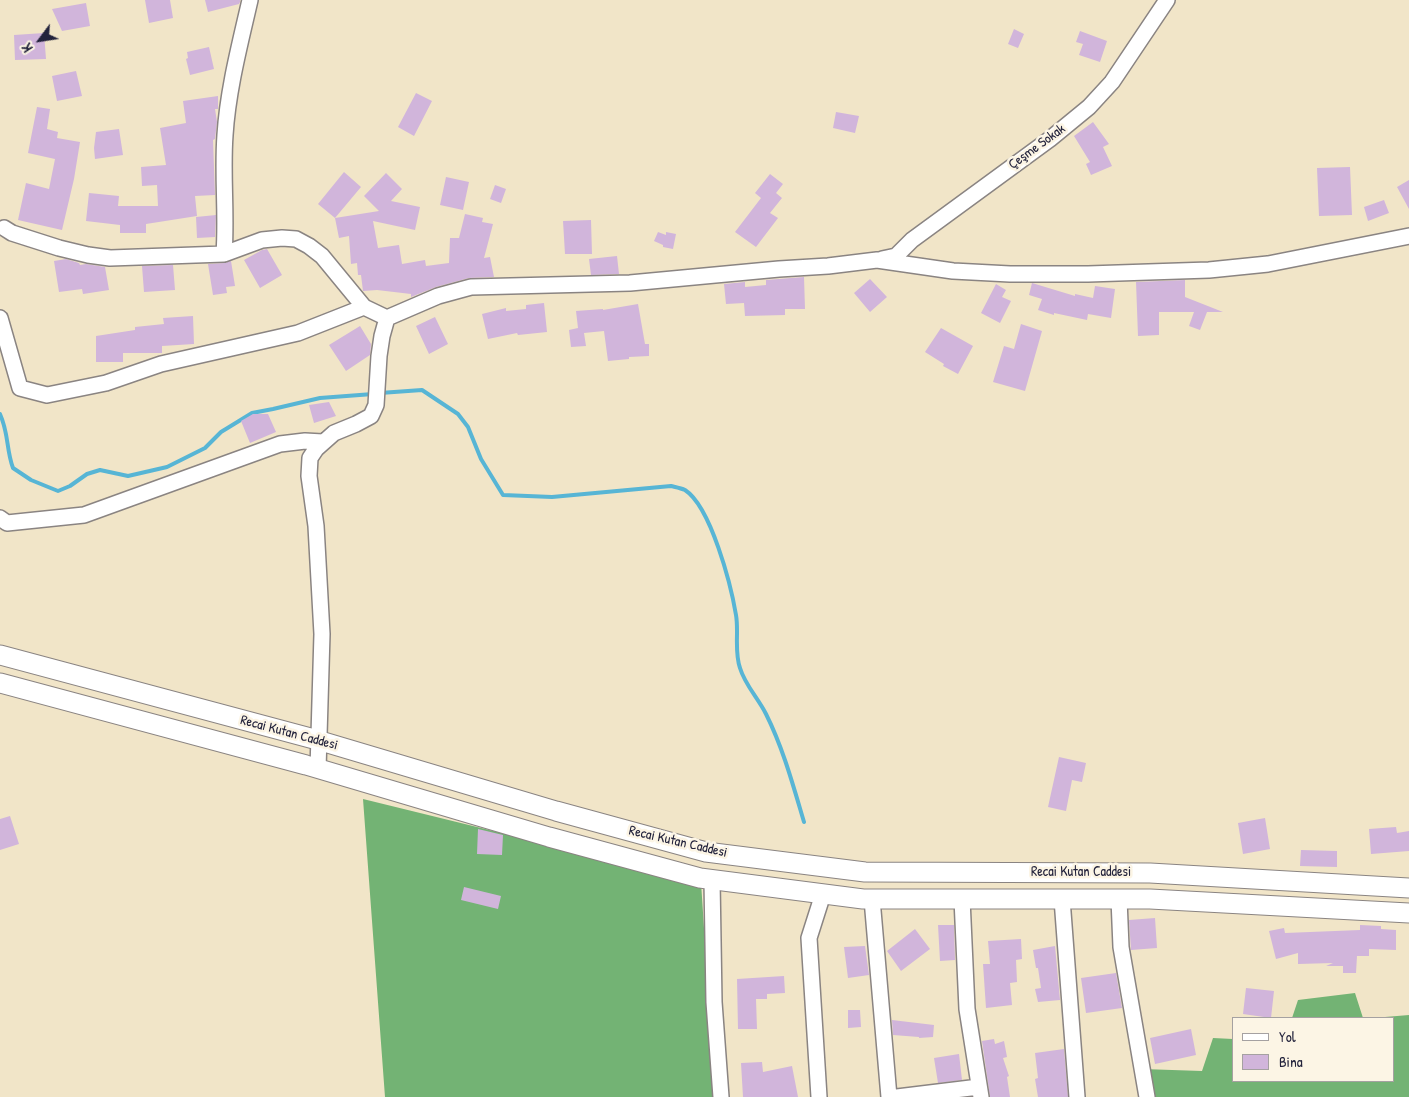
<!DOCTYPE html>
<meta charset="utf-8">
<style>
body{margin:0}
#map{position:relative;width:1409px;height:1097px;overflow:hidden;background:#f1e5c8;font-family:"Patrick Hand",sans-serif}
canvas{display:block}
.legend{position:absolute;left:1232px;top:1017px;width:162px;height:65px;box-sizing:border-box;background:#fcf5e5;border:1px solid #a5a1a1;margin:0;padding:6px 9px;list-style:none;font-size:15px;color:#22223b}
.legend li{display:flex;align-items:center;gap:10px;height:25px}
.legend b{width:25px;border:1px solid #a5a1a1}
.north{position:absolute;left:15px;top:15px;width:50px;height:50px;-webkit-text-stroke:4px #fcf5e5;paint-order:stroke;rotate:239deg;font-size:14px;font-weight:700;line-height:20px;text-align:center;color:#22223b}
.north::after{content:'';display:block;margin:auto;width:18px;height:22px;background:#22223b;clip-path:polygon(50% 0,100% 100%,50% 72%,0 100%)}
</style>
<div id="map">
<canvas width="1409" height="1097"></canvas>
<ul class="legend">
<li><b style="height:6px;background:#fff"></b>Yol</li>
<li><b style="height:14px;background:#d1b5db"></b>Bina</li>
</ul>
<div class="north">K</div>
</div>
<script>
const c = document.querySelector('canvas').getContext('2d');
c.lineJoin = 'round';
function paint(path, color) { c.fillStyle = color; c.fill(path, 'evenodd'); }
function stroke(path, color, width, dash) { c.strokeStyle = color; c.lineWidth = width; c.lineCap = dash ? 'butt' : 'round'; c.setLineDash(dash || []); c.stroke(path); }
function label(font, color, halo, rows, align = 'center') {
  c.font = font + ' "Patrick Hand",sans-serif'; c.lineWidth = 5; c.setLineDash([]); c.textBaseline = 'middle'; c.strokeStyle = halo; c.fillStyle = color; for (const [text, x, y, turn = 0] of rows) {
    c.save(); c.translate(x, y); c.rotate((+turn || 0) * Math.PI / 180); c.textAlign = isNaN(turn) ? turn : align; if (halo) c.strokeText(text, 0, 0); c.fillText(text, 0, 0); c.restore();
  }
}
const forest = new Path2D(`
 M363 799 701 882 715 1097H385Z
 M1355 993 1363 1018H1292L1298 1000Z
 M1409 1015V1097H1147L1142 1069 1202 1071 1213 1038 1233 1039V1081H1393V1018H1373Z`);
const stream = new Path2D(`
 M380 393 422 390 458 414 468 427 481 459 503 495 552 497 671 486C675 487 681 488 685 490 711 507 731 585 736 615 739 632 734 651 740 668 745 685 758 698 766 714 783 748 793 785 804 822
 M0 414C9 434 6 449 13 468L31 480 58 491 70 486 87 474 100 470 128 476 167 467 205 448 221 432 252 413 273 409 320 398 373 394`);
const building = new Path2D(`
 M145 0H170L173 18 149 23Z
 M205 0H240V2L239 4 208 12Z
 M86 3 90 26 62 31 52 9Z
 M1014 29 1024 34 1018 48 1008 44Z
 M1080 31 1107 41 1100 62 1079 55 1083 44 1076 42Z
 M44 33 46 59 15 60 14 35Z
 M209 47 214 69 190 75 186 59 188 58 187 52Z
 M76 71 82 96 57 101 52 76Z
 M416 93 432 101 414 136 398 127Z
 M218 96V109H215L217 122 215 139 213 140 215 195 195 196 197 216 146 224V233H120V225L86 221 89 193 119 196 118 206H158L157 185 142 186 141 167 166 165 160 128 186 123 183 101Z
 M37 107 50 109 47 129 58 132 57 138 80 142 74 179 62 230 18 220 26 183 49 189 55 159 28 153Z
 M836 112 859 116 855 133 833 128Z
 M1093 122 1109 144 1103 147 1112 166 1091 175 1086 164 1090 162 1074 136Z
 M119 129 123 155 95 159 94 148 96 132Z
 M1350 167 1352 215 1319 216 1317 168Z
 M344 172 361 187 335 218 318 204Z
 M386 173 402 189 391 201 420 207 415 230 373 221 378 248 399 245 402 264 425 260 426 266 449 263 450 238H459L465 214 483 218 482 222 493 224 484 258 490 257 494 277 469 278 436 287 411 297V294L377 290 363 291 361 275H358L357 263 351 264 349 236 339 238 335 218 379 211 364 196Z
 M770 174 783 184 776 193 782 198 770 213 778 218 756 247 735 232 761 198 755 193Z
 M446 177 469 182 463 210 440 205Z
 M1409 180V209L1397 187Z
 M495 185 506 189 501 203 490 199Z
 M1384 200 1389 213 1368 221 1364 207Z
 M216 215 215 237 197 238 196 217Z
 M591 220 592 254H565L563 221Z
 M658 232 666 235V232L676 234 673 249 663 247V245L654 241Z
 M267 249 282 275 260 288 244 260 262 250Z
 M617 256 619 274 591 275 589 259Z
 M66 259 79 263 80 265 86 264 105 267 109 290 83 294 82 289 59 292 54 261Z
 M231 261 235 286 226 287 227 293 213 295 208 264 224 263Z
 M173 265 175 290 144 292 142 266Z
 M804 277 805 309H785V315L745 316 744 303 726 304 724 284 745 282V287L766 285V280Z
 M870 279 887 297 870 312 854 293Z
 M1185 280V297L1223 312H1207L1200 330 1189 326 1194 312H1159V335L1138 336 1136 282Z
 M1032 283 1075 296V294L1093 298 1095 286 1115 289 1111 318 1088 314 1087 320 1054 313V315L1038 310 1042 299 1029 295Z
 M996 284 1006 290 1002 297 1011 301 1000 323 981 313Z
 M544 303 547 332 518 335 517 333 488 339 482 314 506 308V311L526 309V305Z
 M638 304 645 344H649V356L629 357V359L608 361 604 331 584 333 586 346 571 347 569 330 578 328 576 311 603 309V310Z
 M193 316 194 344 162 346V353H123V362H96V336L135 330V327L164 324 163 318Z
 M435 317 448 344 429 354 416 326Z
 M1021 324 1042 331 1025 391 993 382 1004 346 1014 349Z
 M360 326 371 344 370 355 346 371 329 345Z
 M941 328 973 346 958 374 943 366 944 364 925 352Z
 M329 402 336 416 314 423 309 405Z
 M253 414H268L276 432 250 443 241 421Z
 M1059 757 1086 763 1082 782 1072 780 1066 811 1048 807Z
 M10 816 19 844 0 850V819Z
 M1265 818 1270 849 1243 854 1238 823Z
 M1396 827 1397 833 1409 831V851L1371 854 1369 829Z
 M478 829 503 835 502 855 477 854Z
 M1301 850 1337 851V867L1300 866Z
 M464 887 501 896 498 909 461 900Z
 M1155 918 1157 948 1131 950 1129 920Z
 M938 925H954L955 960 940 961Z
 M1360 925 1381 926V929L1396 930V950L1369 949V956H1357L1356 973H1343V966H1326L1333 963 1298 964V953L1276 959 1269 931 1284 928 1285 933 1360 930Z
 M915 929 930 949 901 971 887 951Z
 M1021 939 1022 959 1016 960 1017 982 1010 983 1012 1005 986 1008 983 964H990L988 941Z
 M865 946 869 975 848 978 844 947Z
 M1055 946 1060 1000 1038 1002 1035 989 1041 988 1038 968H1036L1033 950Z
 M1116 973 1122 1008 1086 1013 1081 978Z
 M784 976 785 993 767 994V999H756L757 1029H738L737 979Z
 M1246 988 1274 991 1271 1018 1243 1014Z
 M848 1010H860L861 1027 848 1028Z
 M892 1020 934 1025 933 1037 919 1038V1037L893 1035Z
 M1191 1029 1196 1055 1155 1064 1150 1038Z
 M994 1039 995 1044 1004 1041 1007 1057 1003 1058 1009 1076 1007 1077 1010 1097H990L982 1041Z
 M1064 1049 1068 1097H1038L1035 1079 1038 1078 1035 1053Z
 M959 1054 962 1080 938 1083 934 1058Z
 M762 1062 763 1072 792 1066 798 1097H743L741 1063Z`);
const minor = new Path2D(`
 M4 228 12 233 59 248 88 255 110 258 224 254 262 240 282 238 296 239 309 246 322 256 364 307 387 318
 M224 254C227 214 222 175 225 135 228 89 240 44 250 0
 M882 259 896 256 912 240 1050 139 1089 107 1112 82 1167 0
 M0 318 20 388 47 395 106 383 161 364 298 333 364 307
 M0 518 7 523 84 515 280 444 305 441 323 442
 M318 769 322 634 316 526 309 476 310 458 316 449 334 433 356 424 371 416 376 405 379 356 382 336 387 318 438 296 471 287 630 283 779 269 828 266 877 260 953 271 1010 274H1088L1209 270 1268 264 1409 236
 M712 880 714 1002 721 1097
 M872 899 889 1097
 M962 899 967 1009 981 1097
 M1062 899 1077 1097
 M1119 899 1121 947 1147 1097
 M819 1097 809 938 823 894
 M897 1097 979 1087`);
const major = new Path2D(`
 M0 655 314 739 556 811 706 852 865 872 1150 873 1409 888
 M0 683 306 765 549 837 700 878 863 899H1150L1409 913`);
const streetNames = [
 ["Çeşme Sokak",1037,147,-36],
 ["Recai Kutan Caddesi",289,733,15],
 ["Recai Kutan Caddesi",678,842,13],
 ["Recai Kutan Caddesi",1081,872]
];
paint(forest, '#73b374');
stroke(stream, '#57b5d5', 4);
paint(building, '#d1b5db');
stroke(minor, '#8a8482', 18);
stroke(major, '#8a8482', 21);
stroke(minor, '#fff', 15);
stroke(major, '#fff', 19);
label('14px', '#22223b', '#fcf5e5', streetNames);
</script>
